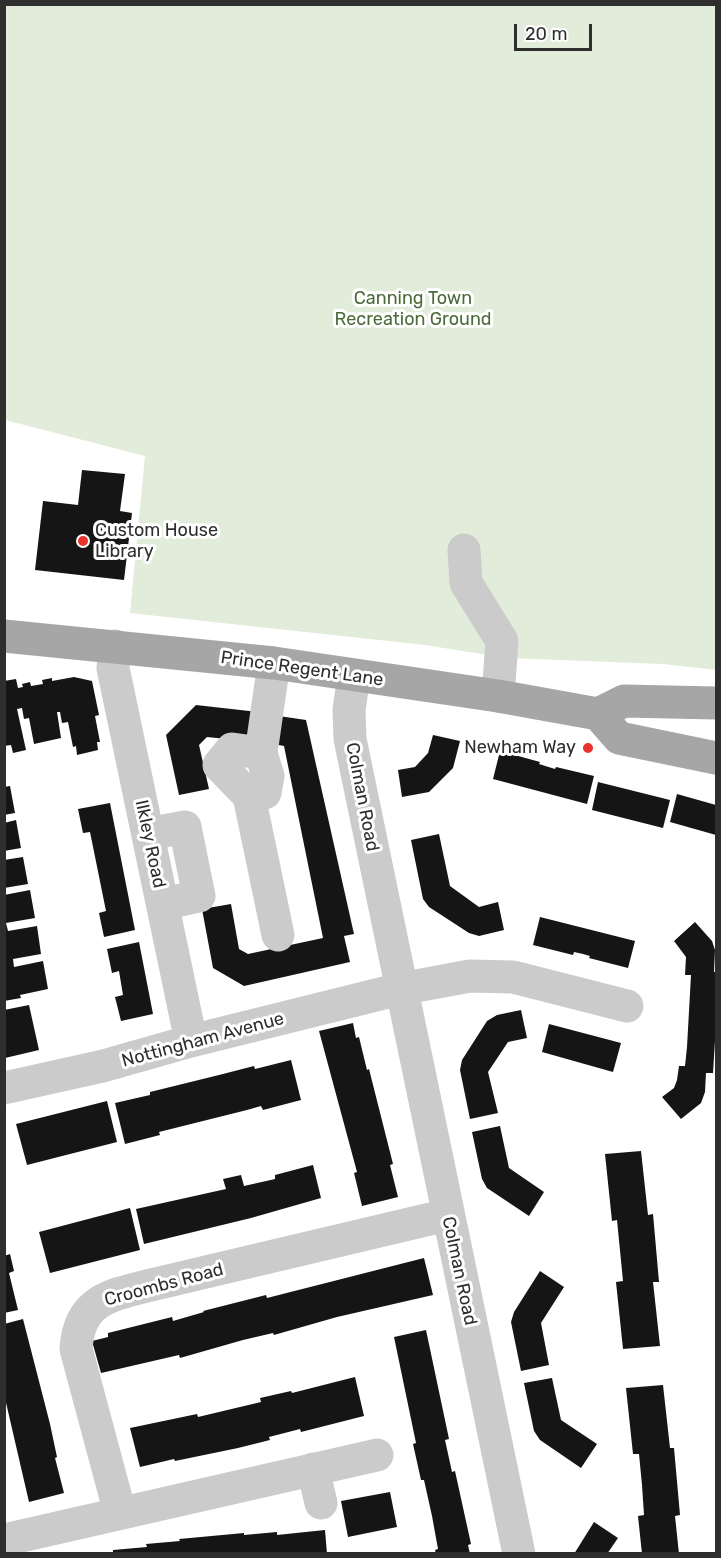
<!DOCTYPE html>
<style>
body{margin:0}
#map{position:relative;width:721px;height:1558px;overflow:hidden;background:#fff;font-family:Rubik,sans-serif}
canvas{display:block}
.frame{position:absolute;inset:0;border:6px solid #2e2e2e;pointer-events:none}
.scale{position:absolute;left:514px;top:24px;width:78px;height:27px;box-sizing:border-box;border:3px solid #2e2e2e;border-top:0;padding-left:8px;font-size:18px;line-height:21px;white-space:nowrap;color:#2e2e2e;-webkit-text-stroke:4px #fff;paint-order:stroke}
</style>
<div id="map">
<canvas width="721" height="1558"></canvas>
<div class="frame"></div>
<div class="scale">20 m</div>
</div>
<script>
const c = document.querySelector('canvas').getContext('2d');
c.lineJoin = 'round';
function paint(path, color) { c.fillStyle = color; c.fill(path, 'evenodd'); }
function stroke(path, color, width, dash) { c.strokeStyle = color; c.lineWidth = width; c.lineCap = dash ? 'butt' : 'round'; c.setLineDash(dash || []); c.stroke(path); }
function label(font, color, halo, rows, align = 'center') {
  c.font = font + ' Rubik,sans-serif'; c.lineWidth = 6; c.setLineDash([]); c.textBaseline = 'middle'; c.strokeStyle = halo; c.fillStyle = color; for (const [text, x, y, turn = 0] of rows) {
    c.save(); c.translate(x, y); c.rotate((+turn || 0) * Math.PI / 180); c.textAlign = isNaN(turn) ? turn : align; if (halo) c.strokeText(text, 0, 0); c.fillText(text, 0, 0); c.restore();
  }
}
const green = new Path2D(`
 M6 5H716V670L663 664 507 658 425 645 130 613 145 456 5 420Z`);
const building = new Path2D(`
 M82 470 125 474 120 511 132 513 124 580 35 570 43 501 78 505Z
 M74 677 92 681 99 715 95 716 100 742H97L98 750 77 755 76 746 73 747 68 722 62 723 60 712H57L61 738 34 744 29 718 24 719 22 708 17 709 26 750 13 753 11 745 4 746V681L16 679 18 688 23 687 22 684 30 682 31 686 43 684 42 680 52 678V681Z
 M196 705 258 712 255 742 207 737 199 745 209 789 179 795 166 735Z
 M272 715 306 720 354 934 344 936 350 962 244 986 213 968 202 909 231 904 239 949 248 954 323 938 284 746 268 743Z
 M433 735 460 741 453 768 429 792 402 797 398 770 415 767 428 753Z
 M500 751 540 762 539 764 555 769 556 767 594 776 587 804 493 779Z
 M598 782 670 800 663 828 592 810Z
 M10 786 15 813 4 815V787Z
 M677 794 716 805V835L670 822Z
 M110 803 135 930 104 937 99 913 106 911 90 832 83 833 78 809Z
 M16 820 21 848 4 851V823Z
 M439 834 450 886 479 907 498 902 504 930 479 936 469 933 429 907 423 899 411 840Z
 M23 857 28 884 4 888V860Z
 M30 890 35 918 6 923 8 931 37 926 41 954 13 959 14 967 43 961 48 989 20 995 21 998 4 1001V895Z
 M540 917 635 941 628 968 589 958 590 956 583 954 574 952 573 955 533 945Z
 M695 922 712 941 715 950 714 972H716V1025L713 1073H706L705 1092 701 1103 681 1119 662 1097 674 1088 677 1080 679 1066H685L687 1047 691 975H685L686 957 674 941Z
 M139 942 153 1014 121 1021 115 997 123 995 119 971 112 973 107 949Z
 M29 1005 39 1050 5 1058 4 1010Z
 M521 1010 527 1038 508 1042 488 1072 498 1113 470 1119 460 1070 462 1060 487 1021 497 1015Z
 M353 1023 356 1038 359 1037 367 1070 369 1069 393 1164 390 1165 398 1197 362 1206 354 1173 357 1172 319 1031Z
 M549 1024 621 1043 613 1072 542 1052Z
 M291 1060 301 1100 263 1110 261 1106 247 1110 159 1132 160 1135 125 1144 115 1103 150 1095V1092L219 1075 254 1066 255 1069Z
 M107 1101 117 1142 27 1165 16 1124Z
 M500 1126 509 1168 544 1192 529 1216 487 1188 482 1179 472 1132Z
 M641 1151 648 1215 653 1214 659 1282H653L660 1346 623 1349 616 1282 623 1281 617 1220 612 1221 605 1154Z
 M313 1165 321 1198 251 1218 144 1244 136 1209 226 1189 223 1179 241 1175 244 1186 275 1179V1175Z
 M130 1208 140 1250 50 1273 39 1232Z
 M10 1254 14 1271 9 1273 18 1310 4 1313V1256Z
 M424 1258 433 1295 337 1317 274 1335 273 1333 243 1340 180 1358 179 1355 101 1373 92 1341 108 1337V1333L172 1317 173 1321 204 1312 203 1311 266 1295 267 1298Z
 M540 1271 564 1287 541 1323 549 1365 521 1371 511 1322 514 1312Z
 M23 1319 50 1424 57 1457 55 1458 64 1493 29 1502 4 1394V1324Z
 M426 1330 449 1439 445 1440 452 1472 455 1471 471 1544 468 1545 470 1554H436L435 1550 438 1549 432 1516 424 1480H421L413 1444 416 1443 394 1337Z
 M355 1377 364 1416 301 1432 300 1429 269 1437 270 1440 238 1448 175 1461 174 1459 140 1467 130 1428 197 1414 198 1417 261 1402 260 1398 291 1391 292 1393Z
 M552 1378 561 1420 597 1444 581 1468 540 1440 534 1431 524 1383Z
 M663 1385 670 1448H674L680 1515 675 1516 679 1554H642L638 1516 644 1515 642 1485 639 1454H633L626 1388Z
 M390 1492 397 1527 348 1537 341 1501Z
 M594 1522 618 1538 607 1554H574Z
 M325 1530 327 1554H113V1550L147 1547 146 1544 180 1541 179 1539 244 1533V1535L277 1532V1535Z`);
const minor = new Path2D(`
 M464 550 466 583 502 641 498 696
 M115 646 113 668 191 1041
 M274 663 261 753 268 776 265 793 249 796 278 935
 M354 675 349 710 350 739 519 1554
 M249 796 219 765 232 749 261 753
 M148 834 185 827 199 896 163 904
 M4 1088 103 1066 191 1041 400 989 470 976 513 977 627 1006
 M313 1469 321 1503
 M120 1513 76 1349C79 1300 110 1295 151 1285L447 1215
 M4 1540 377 1455`);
const major = new Path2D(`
 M4 636 274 663 498 696 598 714 624 701 716 703
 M598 714 619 738 716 758`);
const markers = [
 [83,541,6,"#e9332c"],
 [588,748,6,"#e9332c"]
];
const parkNames = [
 ["Canning Town",413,299],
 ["Recreation Ground",413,320]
];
const poiNames = [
 ["Custom House",95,531],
 ["Library",95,552],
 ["Newham Way",576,748,"right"]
];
const streetNames = [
 ["Prince Regent Lane",302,669,8],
 ["Colman Road",362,797,79],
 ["Ilkley Road",150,844,78],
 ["Nottingham Avenue",203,1040,-15],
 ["Colman Road",459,1271,78],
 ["Croombs Road",164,1285,-15]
];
paint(green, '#e2ecdb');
paint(building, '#151515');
stroke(minor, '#cbcbcb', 33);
stroke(major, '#a6a6a6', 33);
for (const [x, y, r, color] of markers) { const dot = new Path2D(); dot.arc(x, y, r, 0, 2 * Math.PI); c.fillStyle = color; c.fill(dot); stroke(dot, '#fff', 2); }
label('18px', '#4c6a3a', '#fff', parkNames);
label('18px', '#2e2e2e', '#fff', poiNames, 'left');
label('18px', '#2e2e2e', '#fff', streetNames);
</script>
